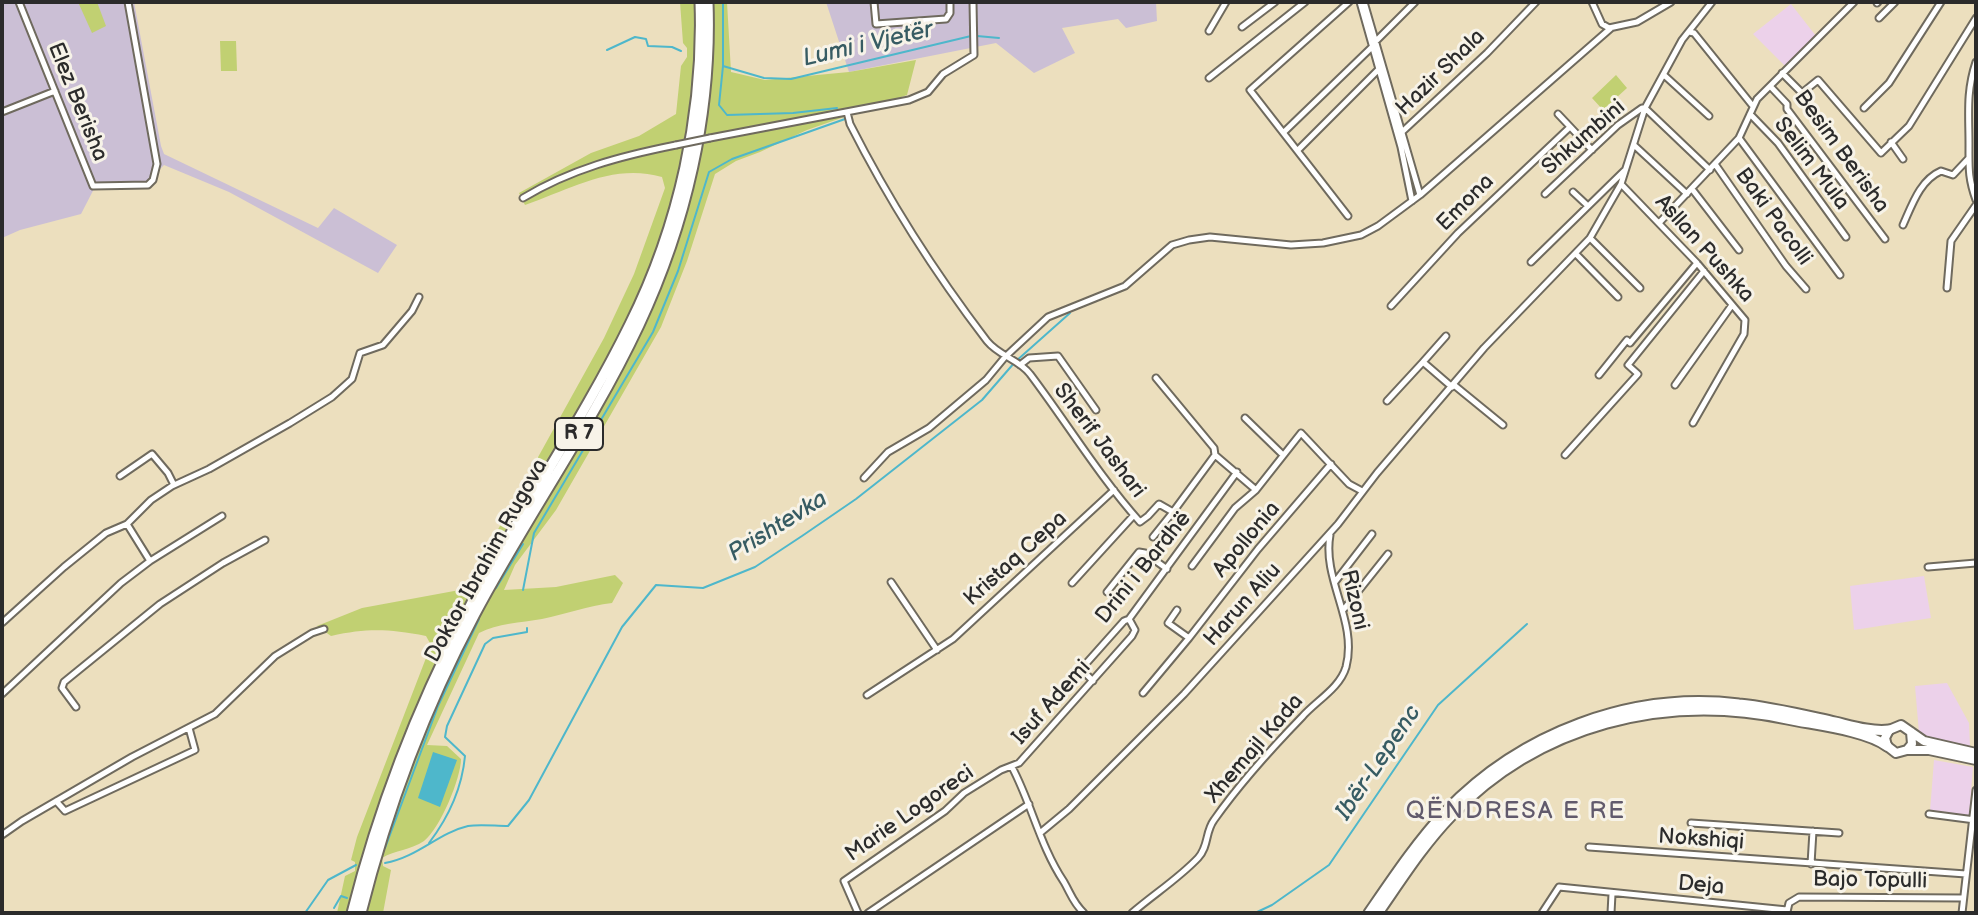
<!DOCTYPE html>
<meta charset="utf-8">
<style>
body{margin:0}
#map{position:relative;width:1978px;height:915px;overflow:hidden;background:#ecdfbe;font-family:"Balsamiq Sans",sans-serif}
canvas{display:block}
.frame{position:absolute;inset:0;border:4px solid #2b2b2b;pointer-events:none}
</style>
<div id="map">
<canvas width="1978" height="915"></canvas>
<div class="frame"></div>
</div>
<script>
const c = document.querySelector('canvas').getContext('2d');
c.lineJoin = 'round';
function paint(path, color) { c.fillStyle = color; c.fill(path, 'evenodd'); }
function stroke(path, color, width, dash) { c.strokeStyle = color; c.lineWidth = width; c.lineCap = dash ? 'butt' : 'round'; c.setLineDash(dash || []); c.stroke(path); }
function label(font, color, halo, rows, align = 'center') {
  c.font = font + ' "Balsamiq Sans",sans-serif'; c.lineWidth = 6; c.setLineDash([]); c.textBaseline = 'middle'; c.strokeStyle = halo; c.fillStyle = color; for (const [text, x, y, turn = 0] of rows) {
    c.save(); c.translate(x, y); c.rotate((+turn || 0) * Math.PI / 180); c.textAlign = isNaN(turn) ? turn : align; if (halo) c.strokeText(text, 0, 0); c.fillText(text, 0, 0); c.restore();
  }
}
const built = new Path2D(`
 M1791 4 1816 36 1786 67 1753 34Z
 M1924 576 1931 618 1854 630 1850 586Z
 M1947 683 1969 723 1970 747 1928 738 1919 733 1915 686Z
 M1934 760 1973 767 1969 817 1930 811Z`);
const industrial = new Path2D(`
 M2 2H134L161 146 164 154 318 228 334 208 397 245 378 273 229 192 164 165 150 179 142 183H97L81 214 20 230 2 238Z
 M826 2H1156L1157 21 1126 28 1118 19 1062 28 1075 53 1034 73 996 43 849 72Z`);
const green = new Path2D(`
 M78 2H97L106 26 92 33Z
 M680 2H727L731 72 765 80 849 72 916 60 907 95 807 130 760 152 736 161 715 174 687 261 661 327 556 510 515 565 504 590 556 587 615 575 623 583 612 603C588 606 566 614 542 619 520 623 498 623 479 633L427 745 447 746 461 759C461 778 440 829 424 841 411 850 395 850 382 858L383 866 391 870 383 913H337L345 876 355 871V862L351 860 357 837 431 645 426 636C388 629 368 628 331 636L317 626 362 608 465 589 604 338 634 274 665 188 662 177C613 163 571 189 525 205L519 193 591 153 639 136 676 114 681 66 687 57V48L683 43Z
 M220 41H236L237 71H221Z
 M1616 75 1627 88 1603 110 1592 98Z`);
const water = new Path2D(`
 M433 752 457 760 440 807 418 798Z`);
const stream = new Path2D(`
 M723 2V66L719 105 727 115 793 113 837 108
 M977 36 999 38
 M607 50 635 37 646 39 648 46 672 47 681 51
 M723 66 764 78 791 79 971 36
 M496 588 523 544
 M523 590 534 533 653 332 678 271 709 172 732 159 845 119
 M429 843C448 818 462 788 465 756L445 737 447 726 485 644 493 638 527 632V628
 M385 848 438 706 479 619
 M385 863C418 857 438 833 468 826 480 824 495 826 508 826L529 800 622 627 656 585 703 588 755 567 802 536 856 499 982 400 1015 362 1070 313
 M334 908 341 896 347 898
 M305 913 328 880 356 865
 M1255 913 1272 905 1329 865 1438 705 1527 624`);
const minor = new Path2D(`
 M19 2 93 186 148 185 153 180 157 164 128 2
 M874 2 876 24 946 19 950 13V2
 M1360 2 1401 147 1412 201
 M1364 2 1420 195
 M1592 2 1602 24 1609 28 1637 22 1671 2
 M1877 3 1878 2
 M1879 18 1895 2
 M1242 27 1275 2
 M1209 31 1226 2
 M1689 32 1694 33 1752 105
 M1375 42 1415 2
 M1976 62C1966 92 1969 114 1969 144 1969 167 1968 178 1976 200
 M1782 73 1802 93 1818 80 1881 153 1909 126 1976 18
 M1664 75 1709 116
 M1209 78 1305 2
 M1770 86 1787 104V109L1885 239
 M1864 108 1889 83 1941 2
 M2 112 55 91
 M847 112 850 124C889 201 935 273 987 341 999 356 1020 360 1030 374 1067 423 1099 476 1140 522L1148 516 1159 504 1173 512 1215 455 1256 490 1301 433 1349 484 1362 491
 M1558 114 1592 150
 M1750 114 1778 143 1846 237
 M1284 132 1372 47
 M1402 132 1487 53 1536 2
 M710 138 909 100 928 92 943 74 974 55 973 2
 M1739 138 1840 275
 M1891 142 1903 159
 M1635 146 1687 194
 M1298 150 1379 69
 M1715 164 1786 266 1806 289
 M1621 184 1697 263 1745 320 1744 334 1693 423
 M1692 189 1739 250
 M1573 192 1588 206
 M1545 194 1618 125 1642 108H1645L1710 170
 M523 198C571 169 621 156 676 145
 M1348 216 1250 90 1349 2
 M1659 223 1739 138 1757 99 1854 2
 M1903 225C1912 205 1920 180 1941 171L1953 175 1968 159
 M1590 238 1640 288
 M1576 254 1618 297
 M1531 262 1624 171
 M1947 288 1951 241 1976 205
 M1391 306 1458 233 1570 127
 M1423 362 1446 336
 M1020 365 1029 358 1058 356 1096 410
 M1599 375 1627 340 1630 343 1697 263
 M1156 378 1214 448 1215 455
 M1454 385 1503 425
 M1675 385 1732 305
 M1387 401 1423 362 1452 387
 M1245 418 1283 455
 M1565 455 1638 374 1628 365 1704 271
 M120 476 152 454 168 473 174 485
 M864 478 888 452 929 428 986 380 1005 357 1048 317 1125 286 1172 245 1189 240 1210 237 1291 245 1323 243 1361 235 1378 226 1420 195 1611 28
 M127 524 150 561 222 516
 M1153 537 1173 512
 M1192 566 1235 508 1256 490
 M1928 567 1976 563
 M891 582 937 650
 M1335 582 1372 534
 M1072 583 1134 515
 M1107 592 1139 552 1145 553 1167 569
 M1344 609 1388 554
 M1177 610 1168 623 1189 638 1258 549 1331 464
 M2 623 64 567 106 533 127 524 151 500 172 486 209 469 290 423 332 397 352 379 360 353 383 345 412 311 419 297
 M1093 681 1083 671V667L1124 621 1129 619 1237 472
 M1143 693 1189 638
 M2 694 121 583 150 561
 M867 695 953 639 1114 490
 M76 707 62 688 64 682 160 604 223 563 265 540
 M1012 767C1032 805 1040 846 1064 882 1071 894 1073 903 1084 913
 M56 801 65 811 195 750 189 728
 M1929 814 1975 820
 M1691 823 1839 833
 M1040 833 1069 809 1184 694 1338 524 1377 473 1484 348 1590 238 1621 184 1645 108 1682 40 1712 2
 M2 835 22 821 132 757 215 714 275 656 312 633 324 629
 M1589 847 1966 874
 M1811 864 1813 831
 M1787 912 1789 903 1799 897 1963 898
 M858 913 844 881 945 811 964 793 1001 770 1019 763 1132 636 1135 630 1129 619
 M868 913 1029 804
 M1132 913C1154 894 1178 879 1198 858 1209 846 1205 832 1214 820 1240 783 1271 749 1302 717 1316 701 1340 688 1346 667 1358 621 1322 580 1330 535
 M1542 913 1559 887 1787 910
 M1611 913 1612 894
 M1962 913 1976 790`);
const primary = new Path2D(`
 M1911 732 1912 744 1907 750 1896 753 1887 746 1885 738 1889 730 1901 725 1924 741 1976 753
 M1908 750H1929L1976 760`);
const motorway = new Path2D(`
 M352 913C378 810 417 708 466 614 517 515 581 424 630 324 679 226 704 112 700 2
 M361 913C387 810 425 708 475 614 527 516 592 425 639 325 686 225 712 113 708 2
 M1369 913C1393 878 1417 842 1446 811 1521 733 1631 691 1739 704 1771 707 1803 715 1835 722 1852 726 1871 732 1889 730
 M1378 913C1401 880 1423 845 1451 816 1539 724 1665 693 1787 719 1815 725 1865 730 1887 746`);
const minorBridge = new Path2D(`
 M676 145 710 138`);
const shields = [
 [579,434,48]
];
const shieldNames = [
 ["R 7",579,434]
];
const streetNames = [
 ["Hazir Shala",1441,73,-44],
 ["Elez Berisha",77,102,68],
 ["Shkumbini",1584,138,-41],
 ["Besim Berisha",1841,152,54],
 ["Selim Mula",1811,164,53],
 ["Emona",1466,203,-45],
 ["Baki Pacolli",1773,217,54],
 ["Asllan Pushka",1704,249,48],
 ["Sherif Jashari",1099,441,53],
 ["Apollonia",1247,540,-50],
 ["Kristaq Cepa",1016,559,-42],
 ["Doktor Ibrahim Rugova",487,561,-61],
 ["Drini i Bardhë",1144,568,-51],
 ["Rizoni",1354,600,77],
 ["Harun Aliu",1243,605,-48],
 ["Isuf Ademi",1052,703,-48],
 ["Xhemajl Kada",1255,749,-49],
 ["Marie Logoreci",910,814,-35],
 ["Nokshiqi",1701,840,4],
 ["Bajo Topulli",1870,881,1],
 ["Deja",1701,886,5]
];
const waterNames = [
 ["Lumi i Vjetër",868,45,-13],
 ["Prishtevka",778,527,-32],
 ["Ibër-Lepenc",1379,763,-56]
];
const neighbourhoodNames = [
 ["QËNDRESA E RE",1516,812]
];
paint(built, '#ecd1ea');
paint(industrial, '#cbbfd5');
paint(green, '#c1d072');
paint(water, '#4eb7cb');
stroke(stream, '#4eb7cb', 2);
stroke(minor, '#6f6a5e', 9);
stroke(primary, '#6f6a5e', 12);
stroke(motorway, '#6f6a5e', 13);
stroke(minor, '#fff', 5);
stroke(primary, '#fff', 8);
stroke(motorway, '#fff', 9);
stroke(minorBridge, '#6f6a5e', 9, []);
stroke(minorBridge, '#fff', 5);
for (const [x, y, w] of shields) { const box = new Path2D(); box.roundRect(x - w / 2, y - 16, w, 32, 6); c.fillStyle = '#f7f3e8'; c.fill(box); stroke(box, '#2b2b2b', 2); }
label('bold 20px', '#2b2b2b', null, shieldNames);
label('22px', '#2b2b2b', '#f7f3e8', streetNames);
label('italic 24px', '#375c63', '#f7f3e8', waterNames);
c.letterSpacing = '2px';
label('24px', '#615a6c', '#f7f3e8', neighbourhoodNames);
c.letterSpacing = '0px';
</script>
